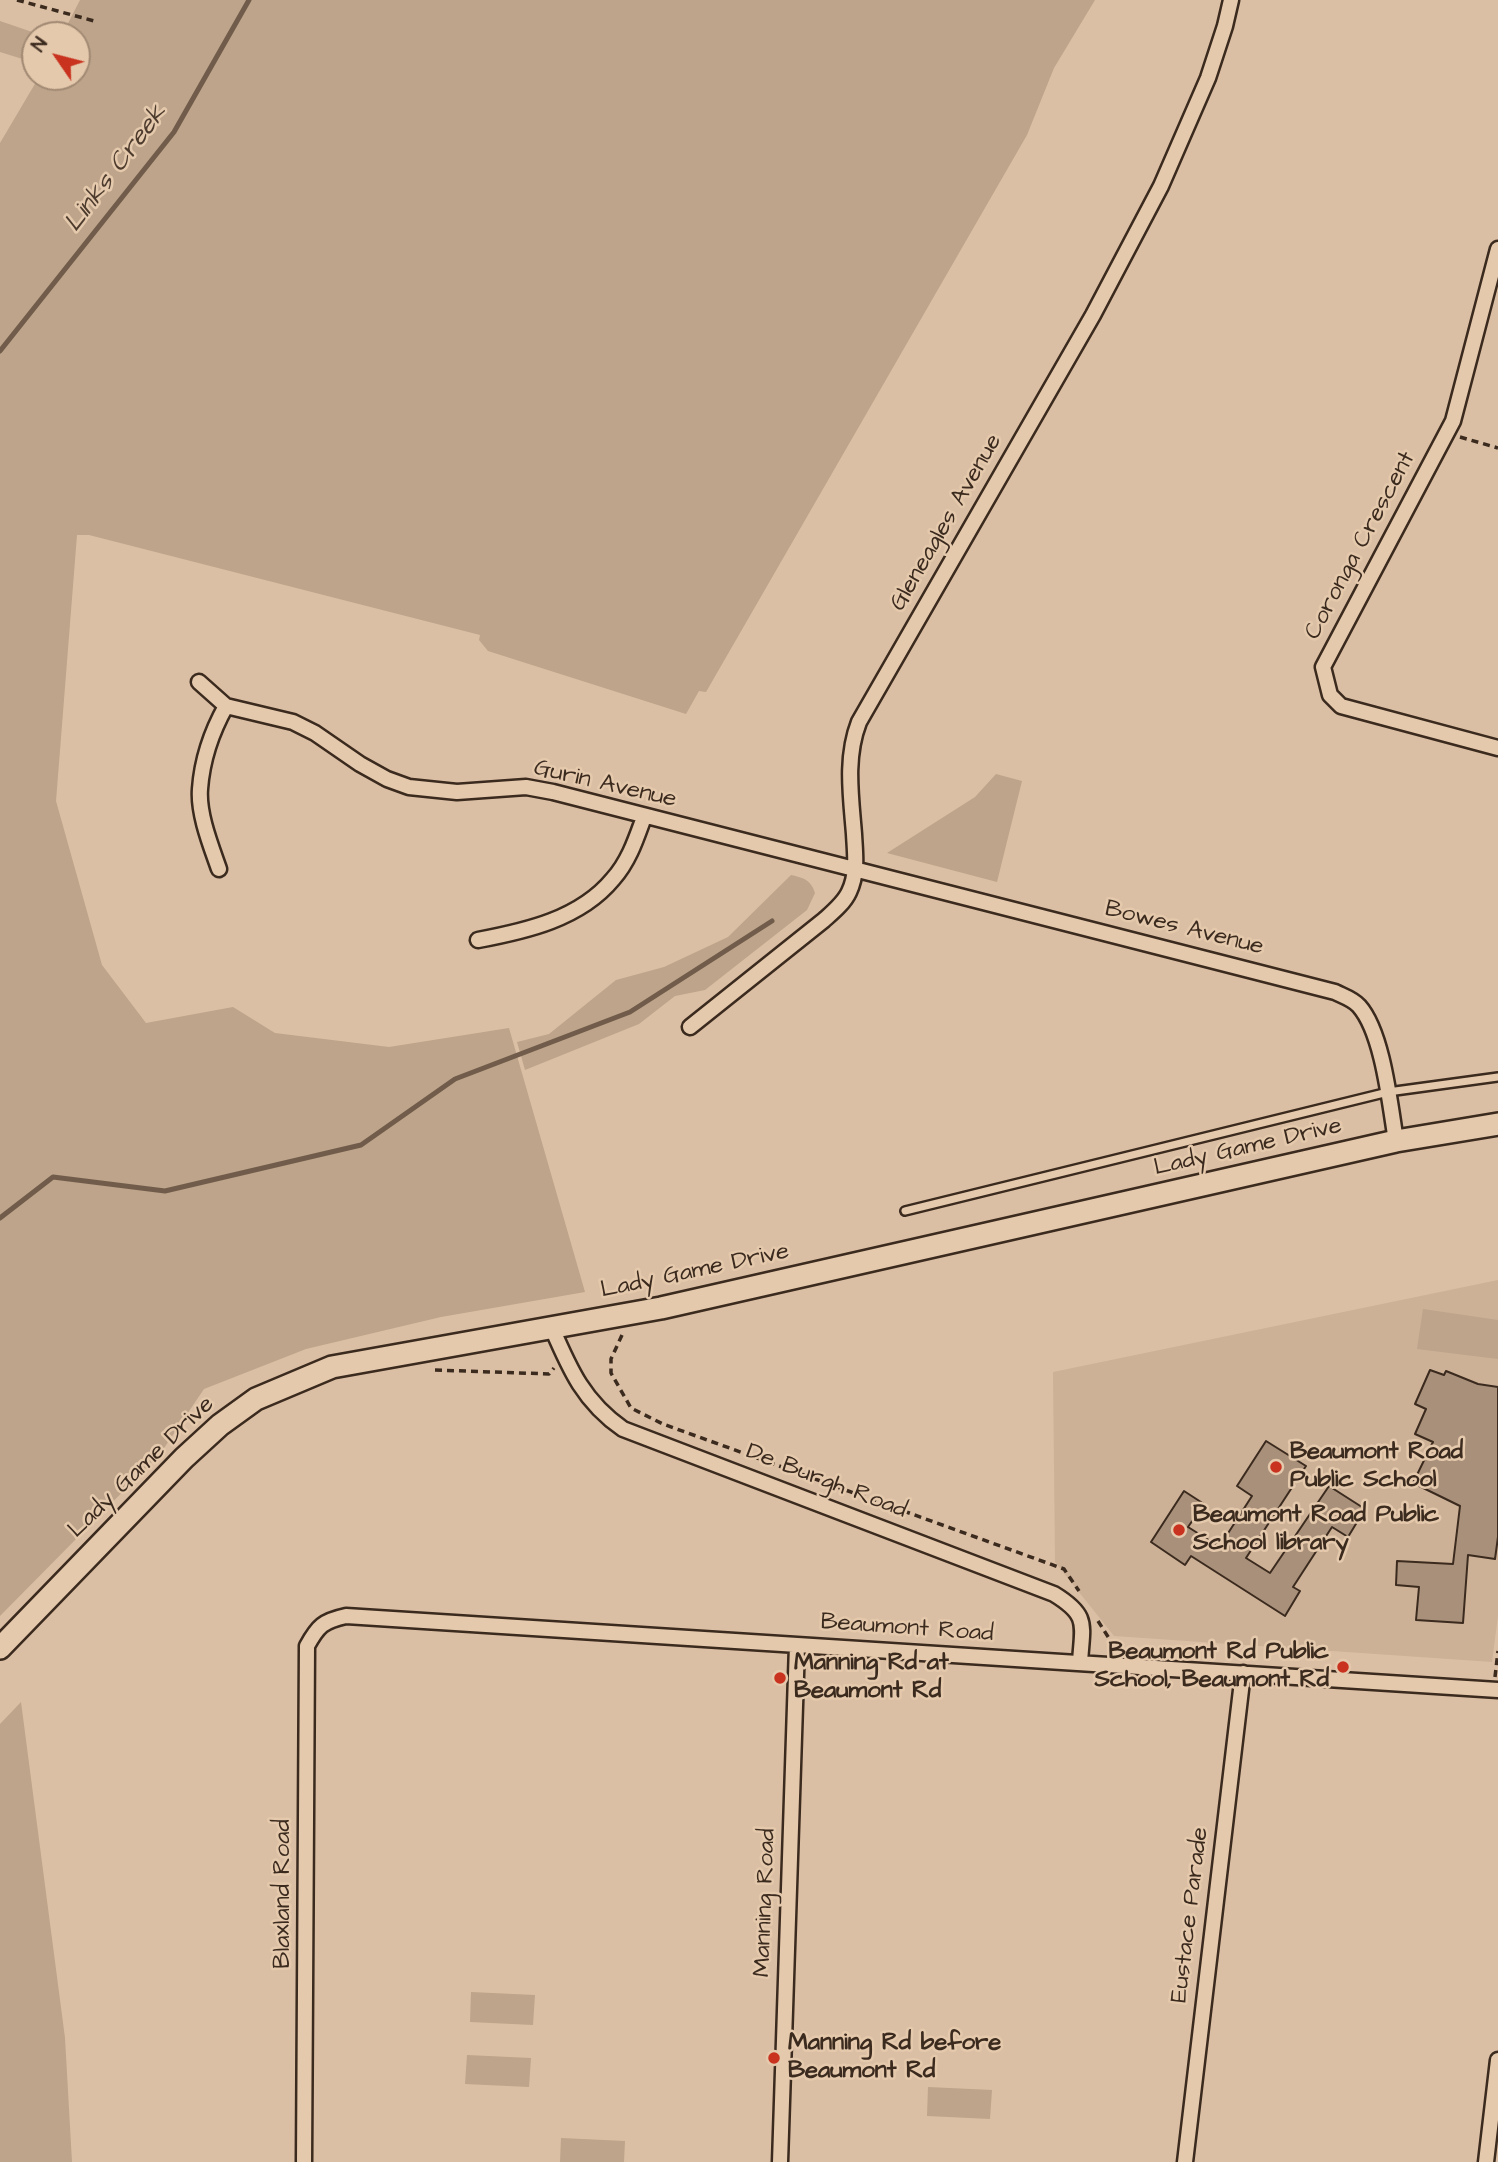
<!DOCTYPE html>
<style>
body{margin:0}
#map{position:relative;width:1498px;height:2162px;overflow:hidden;background:#dbbfa4;font-family:"Architects Daughter",sans-serif}
canvas{display:block}
.north{position:absolute;left:21px;top:21px;width:70px;height:70px;box-sizing:border-box;background:#e5c9ac;border:2px solid #a18973;border-radius:50%;rotate:305deg;font-size:19px;font-weight:700;line-height:28px;text-align:center;color:#3b2a1e}
.north::after{content:'';display:block;margin:auto;width:24px;height:32px;background:#c8321e;clip-path:polygon(50% 0,100% 100%,50% 72%,0 100%)}
</style>
<div id="map">
<canvas width="1498" height="2162"></canvas>
<div class="north">N</div>
</div>
<script>
const c = document.querySelector('canvas').getContext('2d');
c.lineJoin = 'round';
function paint(path, color) { c.fillStyle = color; c.fill(path, 'evenodd'); }
function stroke(path, color, width, dash) { c.strokeStyle = color; c.lineWidth = width; c.lineCap = dash ? 'butt' : 'round'; c.setLineDash(dash || []); c.stroke(path); }
function label(font, color, halo, rows, align = 'center') {
  c.font = font + ' "Architects Daughter",sans-serif'; c.lineWidth = 5; c.setLineDash([]); c.textBaseline = 'middle'; c.strokeStyle = halo; c.fillStyle = color; for (const [text, x, y, turn = 0] of rows) {
    c.save(); c.translate(x, y); c.rotate((+turn || 0) * Math.PI / 180); c.textAlign = isNaN(turn) ? turn : align; if (halo) c.strokeText(text, 0, 0); c.fillText(text, 0, 0); c.restore();
  }
}
const built = new Path2D(`
 M1498 1280V1616L1492 1662 1114 1636 1055 1562 1053 1372Z`);
const green = new Path2D(`
 M80 0H1095L1054 68 1027 135 706 692 699 691 686 714 488 651 479 640 480 635 89 535H77L56 801 102 965 146 1023 233 1007 275 1033 389 1047 509 1028 585 1292 441 1317 306 1349 204 1389 160 1454 0 1616V143L39 77H77V35H62Z
 M0 21 38 34 35 35V43L29 61 0 52Z
 M996 774 1022 781 997 882 887 853 975 797Z
 M791 875C804 878 811 880 815 893L807 910 705 990 675 996 639 1024 525 1070 517 1042 549 1034 616 980 664 967 728 937Z
 M1423 1309 1498 1320V1359L1417 1349Z
 M21 1702 65 2038 72 2162H0V1724Z
 M471 1992 535 1995 533 2025 470 2022Z
 M467 2055 531 2058 529 2087 465 2084Z
 M928 2087 992 2090 990 2119 927 2116Z
 M561 2138 625 2141 624 2162H560Z`);
const stream = new Path2D(`
 M0 351 174 132 249 0
 M0 1218 53 1177 165 1191 361 1145 455 1079 630 1012 772 921`);
const building = new Path2D(`
 M1430 1370 1444 1375 1446 1371 1478 1384 1498 1387V1537L1495 1559 1468 1555 1463 1623 1416 1620 1419 1587 1396 1585 1397 1561 1453 1564 1460 1506 1413 1483 1433 1442 1415 1434 1426 1409 1415 1404Z
 M1266 1441 1306 1466 1246 1558 1270 1573 1329 1486 1365 1509 1348 1537 1332 1527 1293 1587 1300 1591 1285 1616 1191 1556 1185 1565 1151 1542 1184 1491 1204 1504 1188 1527 1215 1544 1218 1538 1223 1541 1252 1496 1237 1486Z`);
const path = new Path2D(`
 M17 0 98 22
 M1460 437 1498 448
 M622 1335 611 1359V1373L631 1408 663 1424 1064 1569 1079 1591
 M435 1370 549 1374 554 1368
 M1098 1621 1112 1643
 M1495 1677 1498 1651`);
const lane = new Path2D(`
 M905 1211 1388 1092 1498 1077`);
const street = new Path2D(`
 M1498 249 1453 421 1323 667 1330 695 1341 706 1498 748
 M199 682 226 706 293 722 315 733 360 764 387 779 409 787 457 792 526 787 553 792 1335 992C1343 996 1353 999 1359 1006 1383 1033 1390 1105 1396 1141
 M219 869C211 846 198 814 200 789 202 761 212 731 226 706
 M478 940C526 931 580 919 613 879 629 861 636 839 644 817
 M690 1027 824 920C833 912 844 903 849 892 858 873 855 854 854 834 851 796 845 758 859 722L1093 315 1161 186 1208 78 1225 26 1231 0
 M552 1328C570 1370 584 1402 623 1429L1054 1594C1090 1616 1082 1625 1080 1663
 M304 2162 307 1646C318 1626 323 1621 346 1616L1498 1690
 M780 2162 797 1645
 M1185 2162 1243 1673
 M1486 2162 1498 2060`);
const secondary = new Path2D(`
 M0 1648 184 1458 220 1425 256 1399 332 1367 661 1308 1396 1141 1498 1124`);
const markers = [
 [1276,1467,7,"#c8321e"],
 [1179,1530,7,"#c8321e"],
 [1343,1667,7,"#c8321e"],
 [780,1678,7,"#c8321e"],
 [774,2058,7,"#c8321e"]
];
const streetNames = [
 ["Gleneagles Avenue",947,523,-60],
 ["Coronga Crescent",1361,546,-62],
 ["Gurin Avenue",605,785,13],
 ["Bowes Avenue",1184,929,14],
 ["Lady Game Drive",1248,1148,-13],
 ["Lady Game Drive",695,1272,-12],
 ["Lady Game Drive",142,1468,-44],
 ["De Burgh Road",826,1482,21],
 ["Beaumont Road",907,1629,4],
 ["Blaxland Road",284,1894,-90],
 ["Manning Road",766,1903,-88],
 ["Eustace Parade",1191,1915,-83]
];
const poiNames = [
 ["Beaumont Road",1290,1453],
 ["Public School",1290,1481],
 ["Beaumont Road Public",1193,1516],
 ["School library",1193,1544],
 ["Beaumont Rd Public",1329,1653,"right"],
 ["School, Beaumont Rd",1329,1681,"right"],
 ["Manning Rd at",794,1664],
 ["Beaumont Rd",794,1692],
 ["Manning Rd before",788,2044],
 ["Beaumont Rd",788,2072]
];
const waterNames = [
 ["Links Creek",117,169,-53]
];
paint(built, '#ccb197');
paint(green, '#bda48a');
stroke(stream, '#715c4b', 5);
paint(building, '#a9907a');
stroke(building, '#3b2a1e', 2);
stroke(lane, '#3b2a1e', 12);
stroke(street, '#3b2a1e', 19);
stroke(secondary, '#3b2a1e', 26);
stroke(path, '#3b2a1e', 3.5, [7, 5]);
stroke(lane, '#e5c9ac', 7);
stroke(street, '#e5c9ac', 14);
stroke(secondary, '#e5c9ac', 21);
for (const [x, y, r, color] of markers) { const dot = new Path2D(); dot.arc(x, y, r, 0, 2 * Math.PI); c.fillStyle = color; c.fill(dot); stroke(dot, '#e5c9ac', 2.5); }
label('24px', '#3b2a1e', '#e5c9ac', streetNames);
label('bold 24px', '#3b2a1e', '#e5c9ac', poiNames, 'left');
label('italic 26px', '#4d3b2d', '#e5c9ac', waterNames);
</script>
